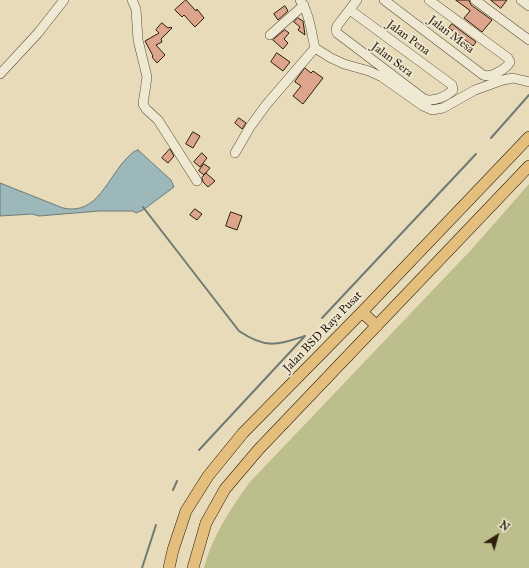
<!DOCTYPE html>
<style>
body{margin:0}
#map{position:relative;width:529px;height:568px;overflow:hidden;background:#e7dbba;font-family:"IM FELL Great Primer",serif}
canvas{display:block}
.north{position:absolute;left:477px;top:516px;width:40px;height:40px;-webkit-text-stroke:3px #efe8d2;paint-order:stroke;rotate:37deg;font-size:11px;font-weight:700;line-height:16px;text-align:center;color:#2c1e0b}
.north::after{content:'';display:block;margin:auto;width:14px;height:18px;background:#2c1e0b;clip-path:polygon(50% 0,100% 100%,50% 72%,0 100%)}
</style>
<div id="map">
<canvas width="529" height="568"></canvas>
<div class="north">N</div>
</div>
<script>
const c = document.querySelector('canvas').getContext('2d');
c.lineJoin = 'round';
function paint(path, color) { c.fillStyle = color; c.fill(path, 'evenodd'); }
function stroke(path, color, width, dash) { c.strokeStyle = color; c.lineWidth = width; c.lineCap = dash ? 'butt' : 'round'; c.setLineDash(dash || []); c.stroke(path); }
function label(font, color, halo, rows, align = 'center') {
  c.font = font + ' "IM FELL Great Primer",serif'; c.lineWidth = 3.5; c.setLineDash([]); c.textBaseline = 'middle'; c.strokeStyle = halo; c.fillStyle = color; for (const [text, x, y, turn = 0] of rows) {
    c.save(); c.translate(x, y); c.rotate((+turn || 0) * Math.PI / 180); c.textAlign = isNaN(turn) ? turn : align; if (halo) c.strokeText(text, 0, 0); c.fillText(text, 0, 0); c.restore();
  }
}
const green = new Path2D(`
 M529 184V568H204C212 536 230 510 249 483L471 250Z`);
const water = new Path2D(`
 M138 150 171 180 174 187 143 210 136 213 133 211H99L39 216 32 214 0 216V183L63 208C98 216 108 176 128 157 132 153 134 151 138 150Z`);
const stream = new Path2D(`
 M491 138 529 95
 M143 207 239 331C266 349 276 345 305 336
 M322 318 476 154
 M199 450 304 337
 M173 490 177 481
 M142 568 156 525`);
const building = new Path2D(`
 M186 0 196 11 197 9 204 18 195 27 184 15 182 17 175 10Z
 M456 0H469L471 5 492 20 482 32 464 18 470 11Z
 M491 0H507L501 8Z
 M285 6 288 11 278 20 274 14Z
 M298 18 303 21 305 35 298 30 300 27 294 22Z
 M162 23 168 28 171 27 172 28 161 39 162 42 156 45 165 55 157 63 152 57 153 56 145 41 159 33 156 30Z
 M452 24 476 42 473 46 449 28Z
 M285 30 289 33 284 39 288 43 283 49 273 40Z
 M277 53 290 62 283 71 271 62Z
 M305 68 311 73 313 71 323 78 303 104 293 96 301 86 295 82Z
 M239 118 246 123 242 129 235 123Z
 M193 132 200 136 193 148 186 144Z
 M170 149 174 156 168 163 162 158Z
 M202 153 207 158 200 167 194 162Z
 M204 164 210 168 204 175 199 171Z
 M206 173 215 181 208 187 203 182 202 178Z
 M195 209 202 214 197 220 190 215Z
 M231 212 242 216 237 230 226 226Z`);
const minor = new Path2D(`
 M132 0 136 9 138 40 147 77 143 104 146 109 158 120 197 181
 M300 0C310 14 311 32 315 48L331 58 344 64 369 71 382 77 423 106 432 110 443 108 475 90 503 80 513 78 529 82
 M384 0 483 75C491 78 506 69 510 62L508 58 429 0
 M475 0 529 40
 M521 0 529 6
 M350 10 452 85 453 90C446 97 433 102 424 99L337 33 336 30 337 26 357 0
 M270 35 304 5
 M0 74 38 33 64 0
 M235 153 250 127 266 105 315 48`);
const major = new Path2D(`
 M362 312 377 326
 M169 568 173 550 186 511 208 476 243 433 362 312 529 137
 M193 568 206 523 225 489 259 449 529 166`);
const streetNames = [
 ["Jalan Mesa",451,35,37],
 ["Jalan Pena",408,38,36],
 ["Jalan Sera",392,60,37],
 ["Jalan BSD Raya Pusat",323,332,-46]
];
paint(green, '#bcbe8b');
paint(water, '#9cb8bb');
stroke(water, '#6f7a75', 1);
stroke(stream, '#6f7a75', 2);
paint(building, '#dda58c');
stroke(building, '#2c1e0b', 1);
stroke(minor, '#5b4d37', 10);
stroke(major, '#2c1e0b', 12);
stroke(minor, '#efe8d2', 9);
stroke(major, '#e4be7d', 11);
label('12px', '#2c1e0b', '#efe8d2', streetNames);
</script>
